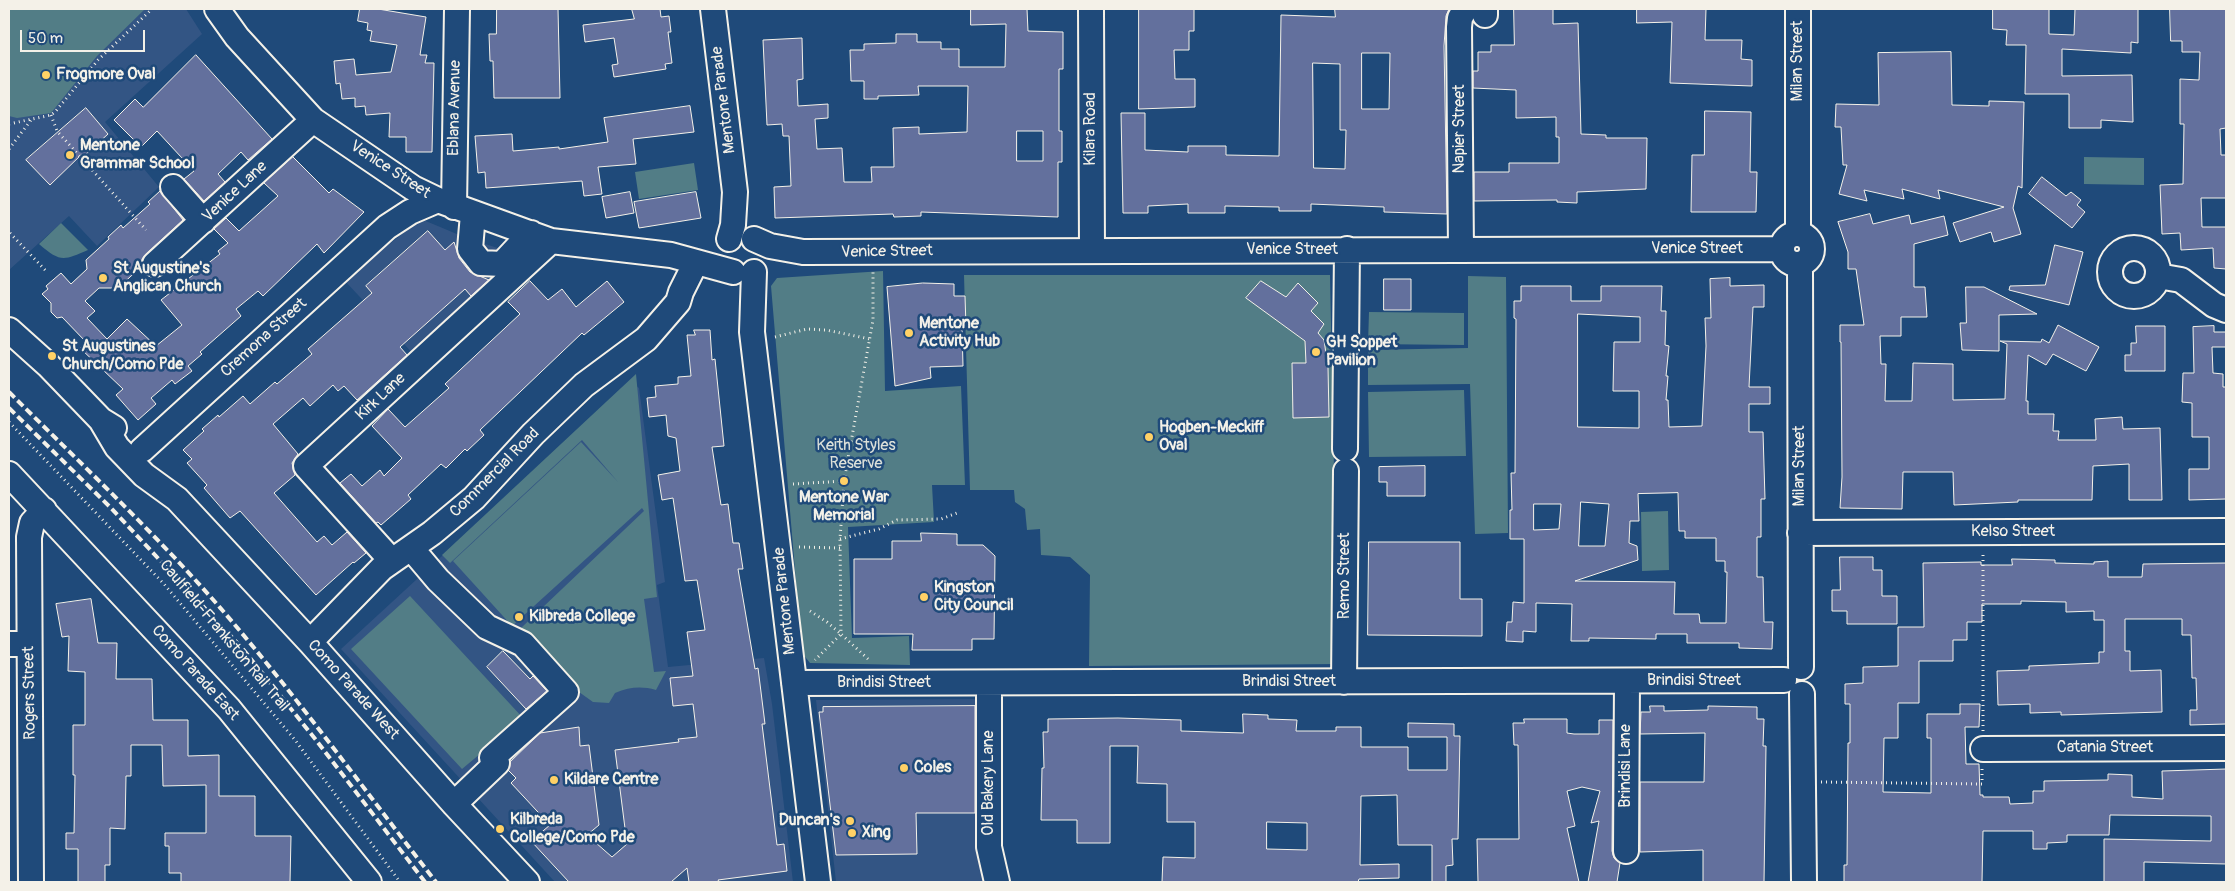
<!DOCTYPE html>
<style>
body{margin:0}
#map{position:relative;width:2235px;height:891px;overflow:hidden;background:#1f4a7a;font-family:Pangolin,sans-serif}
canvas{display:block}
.frame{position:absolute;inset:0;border:10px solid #f4f1e8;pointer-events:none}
.scale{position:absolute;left:20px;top:30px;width:125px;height:22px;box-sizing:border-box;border:2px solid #f4f1e8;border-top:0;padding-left:6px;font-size:15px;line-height:18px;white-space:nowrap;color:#f4f1e8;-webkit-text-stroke:4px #1f4a7a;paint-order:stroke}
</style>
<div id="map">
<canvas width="2235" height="891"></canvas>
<div class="frame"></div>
<div class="scale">50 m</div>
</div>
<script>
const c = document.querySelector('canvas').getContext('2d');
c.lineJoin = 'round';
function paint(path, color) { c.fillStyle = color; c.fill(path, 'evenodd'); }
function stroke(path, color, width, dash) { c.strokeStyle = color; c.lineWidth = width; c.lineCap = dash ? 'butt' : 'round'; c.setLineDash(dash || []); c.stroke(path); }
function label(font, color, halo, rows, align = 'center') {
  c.font = font + ' Pangolin,sans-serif'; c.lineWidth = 5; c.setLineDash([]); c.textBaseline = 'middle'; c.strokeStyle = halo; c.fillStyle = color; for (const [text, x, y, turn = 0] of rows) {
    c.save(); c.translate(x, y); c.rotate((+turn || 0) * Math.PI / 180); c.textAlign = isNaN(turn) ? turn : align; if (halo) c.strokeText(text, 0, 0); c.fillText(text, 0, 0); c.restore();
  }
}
const built = new Path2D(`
 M9 9H186L202 34 105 122 159 187 97 246 69 216 9 270Z
 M421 219 464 237 528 258 417 358 344 280Z
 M631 382 639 388 665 582 657 585 668 667 764 658 772 704 793 882H555L341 649Z
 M984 699 989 882H836L816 700Z`);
const green = new Path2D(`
 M9 9H145L97 56 51 113 17 118 9 116Z
 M2084 157 2144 158V185L2084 184Z
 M694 163 698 190 639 199 635 172Z
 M61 223 88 250C63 261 60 262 39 244Z
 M883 271 885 391 961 386 965 485H932L934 522 848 527 852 638 909 636 910 665 810 663 802 653 771 286 777 278Z
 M964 275H1330L1338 664 1089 666 1090 575 1070 557 1041 555 1040 529 1027 530 1025 509 1015 502 1014 490H970Z
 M1468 276 1506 277 1508 533 1475 534 1470 384 1368 385V350L1468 348Z
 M1369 312 1464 313V345L1368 344Z
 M636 374 657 597 644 599 654 672 666 671 656 690C641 686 630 687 615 693L609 703 593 702 579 692 521 628 644 511 642 508 512 626 453 561 581 442 618 482 582 440 450 563 442 555Z
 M1464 390 1466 456 1369 457 1368 392Z
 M1668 511 1669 570 1642 571 1641 512Z
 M410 596 523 718 462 769 351 649Z`);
const building = new Path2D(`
 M360 9H378L426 17 420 55H427L425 63H434L432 152H406V137H389L390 113 366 115 365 106 355 107V98L342 99 340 83 336 84 334 61 354 59 356 75 391 72 397 45 370 41 372 31 367 30 368 23 358 21Z
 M497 9H558L560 98H494L493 61H490L489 34H496Z
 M632 9H660L661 17 669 16 671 32H668L672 63 665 64 666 69 614 77 612 65 618 64 614 38 585 42 583 25 634 19Z
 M971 9H1027L1028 31 1063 32V69H1059V131H1062V162H1058V217L921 212V216L894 217 893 214 775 218 774 187 791 186 789 136H783L782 124 767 125 763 40 802 38 803 79 797 80 798 106 828 104V118L815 119 817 149 842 148 844 182H872L871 167H894L893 128 919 127V134L967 132 968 86H918L919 95 878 96V99H864V81H851L850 50H864V44L896 43V34H917V42H941V49H959V67H1005L1006 24 971 25ZM1017 131H1043V161H1017Z
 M1139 9H1194V31H1189V50H1174L1175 79H1195V107L1139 109Z
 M1335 9H1449L1446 16 1444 46 1447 214 1384 212V207L1311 204V211H1279V207L1225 206V213H1188V204L1148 206V213H1123L1121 113H1145V150L1188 152V146H1226V155L1279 156 1281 15 1335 17ZM1362 53H1390L1389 109H1362ZM1313 63 1340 64V130H1346L1345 169 1314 168Z
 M1514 9H1553V24L1578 23 1581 134 1606 135V138H1647L1646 189 1577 192V203L1557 202V200L1474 201V172H1509V163H1559V137H1556V117L1516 118V90L1473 88V71H1478V52H1491V45H1514Z
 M1637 9H1706L1705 40H1742L1741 59 1752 60V86L1670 83 1672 22 1637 23Z
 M1993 9H2049V34L2074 35 2075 9H2138V43L2131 42V53L2062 49V76L2132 75 2133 122 2101 120V128H2069V94H2025L2026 45H2006L2007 30 1993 29Z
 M2170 9H2226V128L2220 129 2221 155H2226V198H2201L2202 227H2226V269L2214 268 2213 248 2181 250 2180 233 2162 234 2160 185 2183 184 2184 124H2180V79L2199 80 2200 52H2182V41H2171Z
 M1951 52 1952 105 1989 106V101L2024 102 2022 188 2018 186 2013 208 2021 234 1994 242 1991 232 1960 242 1953 223 2004 207 1938 190 1940 199 1902 189 1904 199 1864 190 1867 201 1839 194 1847 165H1843L1841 127H1835L1836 104 1879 105 1878 53Z
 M196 55 272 139 248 160 241 152 218 174 225 182 204 201 184 179 194 171 157 131 141 147 114 120 135 99 143 107Z
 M690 106 694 132 633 139 636 164 598 167 602 194 584 196 582 181 486 188 485 172 478 173 475 136 512 134 513 151 559 147V149L608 142 604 118Z
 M86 108 108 134 84 156 82 154 50 185 26 160Z
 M1705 111 1751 112 1750 172H1757L1756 212H1691L1692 155H1704Z
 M293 157 329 193 333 189 364 212 324 253 317 244 263 296 258 291 236 309 241 316 200 352 202 354 188 366 192 371 175 384 172 380 151 398 156 404 138 420 116 395 123 389 80 348 86 342 62 317 57 318 51 312V303L42 294 48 289 46 286 61 273 71 284 87 269 86 260 109 239 108 237 121 225 123 228 150 204 148 202 160 191 183 220 146 254 142 259V266L118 288H99L85 301 95 311 87 318 107 339 127 319 156 346 182 325 161 300 220 254 218 251 228 243 214 229 226 218 239 231 278 196 264 183Z
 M2042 177 2066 196 2071 192 2081 200 2077 205 2085 212 2072 228 2029 194Z
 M630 192 634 213 606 218 602 197Z
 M696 192 701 218 639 228 634 202Z
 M1870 214 1873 224 1909 215 1911 224 1944 216 1948 235 1914 244V287H1925L1927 317H1901V336H1880L1881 364H1886L1885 401H1912L1913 363 1953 364V400L2005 399 2007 344 2000 341 2041 342 2042 339 2049 343 2058 325 2099 347 2086 371 2053 354 2046 365 2028 355 2026 401H2028V414H2054L2053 431H2059L2058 440H2096L2095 419 2122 417 2123 429 2160 428 2162 500H2129V464L2093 466 2092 500H2018V502L1954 505 1953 472H1903L1902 509 1840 508 1842 477 1841 342H1840V325H1864L1856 269H1848V252L1838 222Z
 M428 231 445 250 454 242 459 258 470 272 489 280 471 296 465 289 400 347 407 355 357 400 344 386 338 391 333 385 310 406 303 398 273 424 298 454 292 463 295 475 274 493 317 542 324 536 332 545 347 532 366 553 354 563 353 562 316 595 240 511 230 518 204 488 207 485 187 463 192 459 183 450 204 431 202 429 218 415 219 417 243 396 250 404 275 382 277 384 312 354 308 349 372 293 366 286Z
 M2055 245 2083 252 2069 305 2009 290 2010 286 2045 285Z
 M1730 278V286L1764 285V307H1753L1749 387H1770V404H1749V432H1763L1765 499H1761V537H1757V577H1763L1764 622H1773L1772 649 1739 648V643H1687V634H1656V639L1589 638V641H1571L1572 604 1536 603V632L1523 631V642L1506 641 1507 622H1512L1513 602 1524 603V539H1510V510H1512L1511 473H1515L1516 319 1514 318V301H1521V286H1571V301H1601V286H1662L1661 311H1666L1665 345 1669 346 1666 376H1668L1666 400H1668L1669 427 1702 426 1706 346 1705 318H1711L1710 279ZM1578 314 1640 317V342H1614L1613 391H1639V428L1578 427ZM1678 493 1679 531H1685V538H1716V561H1725V572H1727L1726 623H1700L1699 614H1674L1675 582 1575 581 1638 560 1637 546 1629 543 1630 521H1639L1638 494ZM1581 502 1609 504 1605 546H1579ZM1534 504H1561L1559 529 1534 530Z
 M1384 279H1411V310H1384Z
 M530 281 548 300 562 289 576 307 607 281 624 302 584 335 582 333 480 430 484 435 467 451 465 449 446 468 441 464 408 495 411 499 381 525 378 522 376 523 340 483 351 474 362 486 380 470 384 476 402 458 372 426 388 409 405 427 449 388 445 384 520 314 508 302Z
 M1261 281 1286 297 1298 283 1318 303 1311 311 1324 324 1318 333 1324 340 1328 367 1329 417 1293 418 1292 363H1306L1305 341 1246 298Z
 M923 283 954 284V296H965L966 327 962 328 963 366 930 367 931 378 895 386 887 287Z
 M1966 287H1984L2037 314 1999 315V351L1962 350 1960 323H1966Z
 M2136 326H2165V371H2125V355H2131V343H2136Z
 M2214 326V332H2226V347H2212L2213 373 2223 374V387H2226V499L2189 500V469H2209V437H2192V403L2182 402 2183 373H2194L2193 327Z
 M694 330H710L712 360 715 359 724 446 712 447 721 505 728 504 733 543H739L743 569H738L755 669 758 668 765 724H762L777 845 784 844 787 871 718 880 719 882H689L687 868 671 882H569L531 841 550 825 511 783 516 778 508 770 510 762 540 733 579 727 580 746 589 745 599 825 587 835 612 857 627 844 615 750 679 742 678 739 697 737 693 704 673 706 670 678 693 676 687 632 705 630 697 580 685 581 673 498 662 500 658 475 680 471 676 438 668 436 666 415 649 417 647 398 656 397 655 386 678 384V377L691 376 687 335H695Z
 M1425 466V496H1387V482H1379V467Z
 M921 533 957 534V545H983L995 556 994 639H972V650H912L913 634H854V559H892V541H921Z
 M1369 542H1460V599H1482V636L1368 635Z
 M1840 557H1873V570H1882V596H1897V624H1847V611H1832V590H1840Z
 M2012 559 2055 560V563L2094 564V562L2108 561V577H2142L2143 564 2226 563V724L2190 725V710H2197L2196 678H2192L2191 635H2182V619H2125V651H2130V671L2161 670 2162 712 2061 715V712L2030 713V704L1998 705 1997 671 2029 670V666L2099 663V652H2104V620H2094V611L2066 612V602L2021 601V604H1982V622H1967V640H1953V661H1919V703H1898V738H1884L1883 792 1931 793V738H1927V714H1960V704H1980L1979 727H1965L1966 764H1979L1980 795H1983V797H2009L2010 804 2033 803V791H2044V781L2108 780V774L2132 775V797L2163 799 2162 771 2226 769V864L2144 862V882H2104V839L2211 841V816L2110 815 2109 835H2067V842L2047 843V849H2033V831H1983L1982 882H1844V865H1847L1848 743H1850V704H1845V684L1863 683V667L1898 666V627H1924L1923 563 1981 562V565H2012Z
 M91 599 98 643H117L116 679H152L153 720H188V756L219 755V796H255V836H291L290 882H181V873H169V846H165V833H206V785L163 786 162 745H131V776H126L125 829 110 828V865H105V882H78V849H66V833H74L75 775H73V725H85V672L68 671 69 636 62 637 56 604Z
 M503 651 530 679 533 676 547 691 526 709 487 667Z
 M975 706V813H916L917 854 836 855 819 712H823V707Z
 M1650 706H1664V711L1708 710V706L1757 707V719H1764L1763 746H1766L1764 882H1703V850L1640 852V782H1704L1705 733 1640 734 1641 712H1650Z
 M1243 714 1268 715V719L1297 720 1296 731H1336V727H1361V747H1408V770H1447V737H1408V723L1454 724V736H1460L1458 839H1452L1453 865 1446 866V882H1432V845H1398L1397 795 1361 796 1360 865 1399 864V878L1359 879 1358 882H1162L1163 857 1195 858V822H1167V784L1137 783 1138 746H1110V843H1077V820H1041L1042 768H1044L1043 732H1048V719L1118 718 1181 720V731L1243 733ZM1267 822 1307 823V850L1267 849Z
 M1524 719H1567V733L1574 734H1599V720H1613L1612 851 1614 858 1620 863 1617 882H1588L1599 821 1591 823 1600 791 1582 787 1567 791 1575 826 1567 828 1579 882H1478L1477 839H1519L1518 745H1514L1513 723H1524Z`);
const path = new Path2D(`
 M51 115 57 131 146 230
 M9 124 51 115 55 112 98 60 152 9
 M9 149 31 120
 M10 233 47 272
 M775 337 807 329 826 330 870 339
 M9 422 164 584 295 740 400 882
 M793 484 844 481
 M840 539 879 529 897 520 941 519 957 513
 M799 547 840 548
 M810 611 827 622 841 634 815 660
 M868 659 841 634 840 539 844 481 873 320V271
 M1983 731V552
 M1821 782 1982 784V767`);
const minor = new Path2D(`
 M217 9 237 37 313 120 413 188 438 200 551 241 671 255 733 272
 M713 9 735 192 733 225 729 239
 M1091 9 1092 250
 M1485 9V15
 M173 187 203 221
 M454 207 457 9
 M473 214 470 249 481 263 502 264 531 233
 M1782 249a15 15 0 1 1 30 0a15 15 0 1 1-30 0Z
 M1798 234V9
 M754 239 770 246 803 252 1782 249
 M2110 272a24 24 0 1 1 48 0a24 24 0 1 1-48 0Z
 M1461 250 1459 27 1460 18 1465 9
 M155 264 313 120
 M1800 264 1801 667
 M754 272 752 332 818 882
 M2158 276 2181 280 2214 305 2226 310
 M9 330 48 365 101 420 114 428
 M101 420 117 447 144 475 177 499 310 642 454 804 527 882
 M1345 449 1347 249
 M142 450 387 227 410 212 438 200
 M9 474 229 709 369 882
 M1800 533 2226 531
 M411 548 438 580 487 627 523 644 566 692 492 758 497 763 454 804
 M392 561 306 466 551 241
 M310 642 382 568 432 533 474 498 533 434 584 385 646 339 678 302 681 292 696 262
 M9 644H29
 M1344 682 1346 471
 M794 683 1784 680
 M989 683V847L997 882
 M1802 694 1804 882
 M1983 749 2226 748
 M1626 851 1627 681
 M31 882 29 537 32 523 44 510`);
const rail = new Path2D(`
 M9 392C81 464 156 534 223 611 298 698 366 792 436 882
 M9 408 111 508 242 648 316 740 425 882`);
const markers = [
 [46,75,5,"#ffd166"],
 [70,155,5,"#ffd166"],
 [103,278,5,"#ffd166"],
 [909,333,5,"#ffd166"],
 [1316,352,5,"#ffd166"],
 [52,356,5,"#ffd166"],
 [1149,437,5,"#ffd166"],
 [844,481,5,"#ffd166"],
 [924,597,5,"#ffd166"],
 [519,617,5,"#ffd166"],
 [904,768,5,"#ffd166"],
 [554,780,5,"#ffd166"],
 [850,821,5,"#ffd166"],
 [500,829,5,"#ffd166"],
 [852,833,5,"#ffd166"]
];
const streetNames = [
 ["Milan Street",1798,61,-90],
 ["Mentone Parade",724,100,-97],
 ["Eblana Avenue",455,108,-89],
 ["Kilara Road",1091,129,-90],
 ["Napier Street",1460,129,-90],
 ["Venice Street",390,170,33],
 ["Venice Lane",235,192,-43],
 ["Venice Street",1697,249],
 ["Venice Street",1292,250],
 ["Venice Street",887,252,-1],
 ["Cremona Street",264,338,-42],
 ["Kirk Lane",381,397,-43],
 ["Milan Street",1800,466,-90],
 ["Commercial Road",495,473,-45],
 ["Kelso Street",2013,532],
 ["Remo Street",1345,576,-90],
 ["Mentone Parade",785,601,-96],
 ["Caulfield-Frankston Rail Trail",224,636,50],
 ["Como Parade East",195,673,48],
 ["Brindisi Street",1694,681],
 ["Brindisi Street",1289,682],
 ["Brindisi Street",884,683],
 ["Como Parade West",353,690,48],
 ["Rogers Street",30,693,-91],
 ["Catania Street",2105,748],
 ["Brindisi Lane",1626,766,-90],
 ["Old Bakery Lane",989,783,-90]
];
const poiNames = [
 ["Frogmore Oval",56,75],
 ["Mentone",80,146],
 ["Grammar School",80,164],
 ["St Augustine's",113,269],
 ["Anglican Church",113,287],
 ["Mentone",919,324],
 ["Activity Hub",919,342],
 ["GH Soppet",1326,343],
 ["Pavilion",1326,361],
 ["St Augustines",62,347],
 ["Church/Como Pde",62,365],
 ["Hogben-Meckiff",1159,428],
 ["Oval",1159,446],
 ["Mentone War",844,498,"center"],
 ["Memorial",844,516,"center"],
 ["Kingston",934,588],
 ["City Council",934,606],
 ["Kilbreda College",529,617],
 ["Coles",914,768],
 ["Kildare Centre",564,780],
 ["Kilbreda",510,820],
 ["College/Como Pde",510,838],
 ["Duncan's",840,821,"right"],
 ["Xing",862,833]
];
const parkNames = [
 ["Keith Styles",856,446],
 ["Reserve",856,464]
];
paint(built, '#335584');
paint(green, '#527d86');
paint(building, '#63709d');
stroke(building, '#f4f1e8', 1);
stroke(minor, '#f4f1e8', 28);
stroke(path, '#f4f1e8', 3, [1, 4]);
stroke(minor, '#1f4a7a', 24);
stroke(rail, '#f4f1e8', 4, [8, 4]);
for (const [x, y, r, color] of markers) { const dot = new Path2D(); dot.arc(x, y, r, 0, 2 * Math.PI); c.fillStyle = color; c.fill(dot); stroke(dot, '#1f4a7a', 2); }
label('16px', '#f4f1e8', '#1f4a7a', streetNames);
label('bold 16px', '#f4f1e8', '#1f4a7a', poiNames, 'left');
label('16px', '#dce0d9', '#1f4a7a', parkNames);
</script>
